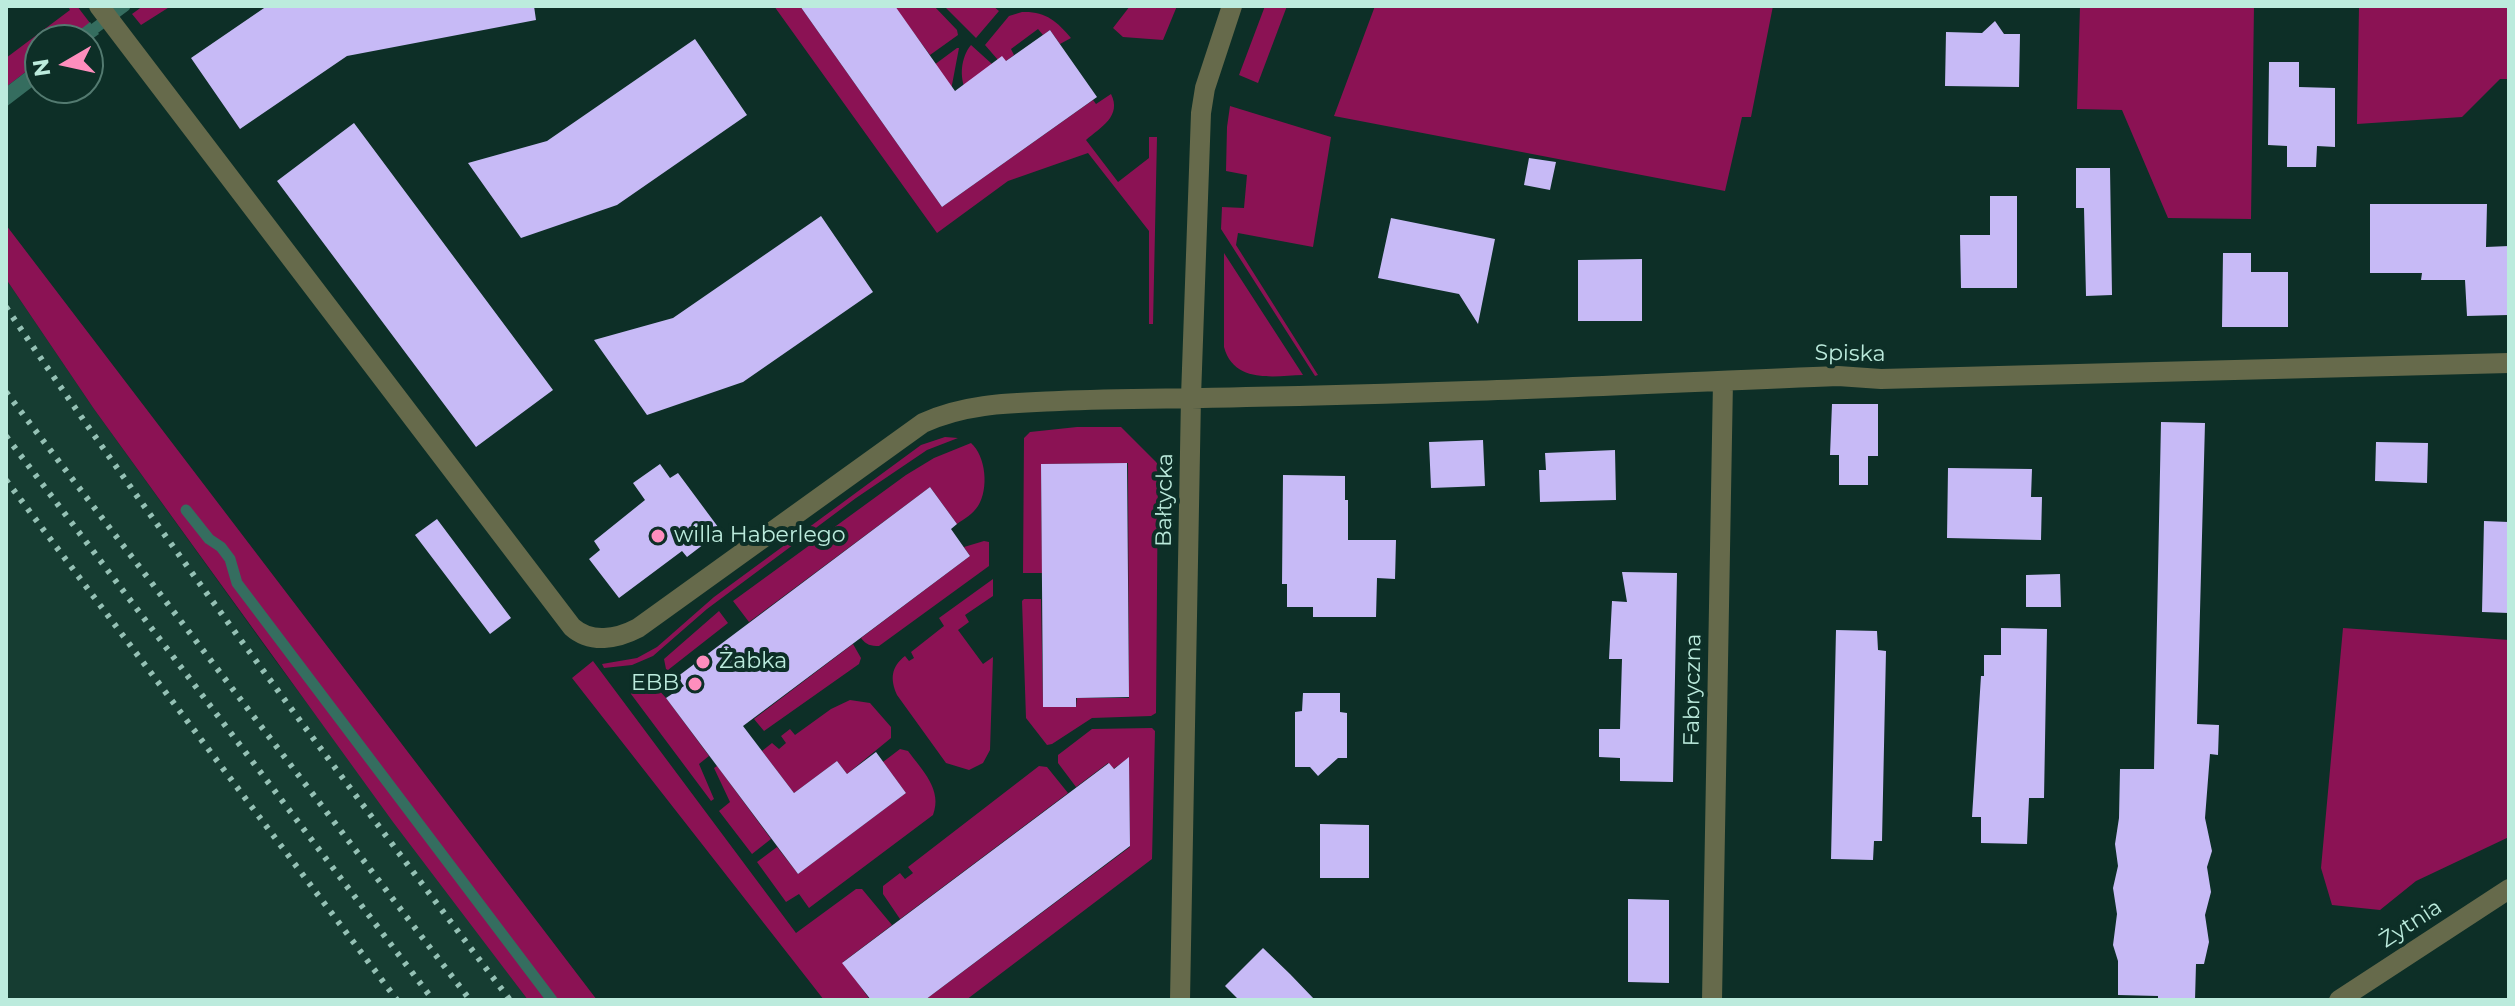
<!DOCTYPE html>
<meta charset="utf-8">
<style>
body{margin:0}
#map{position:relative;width:2515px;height:1006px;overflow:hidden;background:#0d2f27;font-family:Montserrat,sans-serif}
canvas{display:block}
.frame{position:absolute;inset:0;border:8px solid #bcebdd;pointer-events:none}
.north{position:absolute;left:24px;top:24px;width:80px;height:80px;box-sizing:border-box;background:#0d2f27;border:2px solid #537a70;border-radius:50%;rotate:261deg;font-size:22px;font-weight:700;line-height:32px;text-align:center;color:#bcebdd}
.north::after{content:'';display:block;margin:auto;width:28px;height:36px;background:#fe8ebd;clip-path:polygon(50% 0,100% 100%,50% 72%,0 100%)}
</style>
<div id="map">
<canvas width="2515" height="1006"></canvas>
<div class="frame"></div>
<div class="north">N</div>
</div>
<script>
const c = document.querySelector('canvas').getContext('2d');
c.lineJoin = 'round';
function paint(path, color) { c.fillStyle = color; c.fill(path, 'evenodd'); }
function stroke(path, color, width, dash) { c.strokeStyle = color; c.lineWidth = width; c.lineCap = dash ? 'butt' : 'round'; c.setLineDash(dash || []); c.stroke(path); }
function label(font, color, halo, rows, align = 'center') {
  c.font = font + ' Montserrat,sans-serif'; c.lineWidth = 8; c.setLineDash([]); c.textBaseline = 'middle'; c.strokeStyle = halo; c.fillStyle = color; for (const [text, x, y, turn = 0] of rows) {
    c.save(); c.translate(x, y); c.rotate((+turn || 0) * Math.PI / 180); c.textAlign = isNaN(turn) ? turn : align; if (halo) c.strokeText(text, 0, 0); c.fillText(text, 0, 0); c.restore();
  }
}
const built = new Path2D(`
 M6 279 94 409 272 656 528 1000H6Z`);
const green = new Path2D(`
 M68 6H77L90 23 67 40H40V61L6 87V58L70 10Z
 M143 6H171L141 25 132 14Z
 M774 6H800L942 207 1093 100 1096 104 1111 94C1122 116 1101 127 1086 140L1118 182 1149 158V137H1157L1153 324H1149V231L1088 153 1008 181 937 233Z
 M894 6H934L957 30 958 35 930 55Z
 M944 6H993L999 11 976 38Z
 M1130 6H1177L1163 40 1123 37 1113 28Z
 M1265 6H1287L1258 83 1239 75Z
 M1375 6H1773L1751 117H1742L1725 191 1334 116Z
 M2080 6H2254L2251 219 2168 218 2122 110 2077 109Z
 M2359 6H2509V79H2500L2462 117 2357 124Z
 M1022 12C1045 11 1057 21 1071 38L1060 44 1050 30 1043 35 1038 29 1011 49 1014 55 1006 61 998 60 985 45 1009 16Z
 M971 45 992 64 966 91C959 77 961 57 971 45Z
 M957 48H959L951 90 930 68Z
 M1230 106 1331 137 1313 247 1238 233 1236 245 1318 375 1315 376 1221 229 1222 207 1244 208 1247 175 1226 171 1227 127Z
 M6 225 597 1000H528L393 822 94 409 6 279Z
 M1224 253 1303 375C1274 376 1234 384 1224 347Z
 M1077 427H1121L1158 464 1156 713 1151 716 1092 718 1052 744 1047 745 1026 718 1022 601 1024 599H1041L1043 706 1076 707 1077 698H1129L1128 463 1041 464 1042 573H1023L1024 438 1030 432Z
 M945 437 958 438 927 450 856 498 707 609 653 656 632 665 604 668 602 664 637 658 657 647 714 597 921 445Z
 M971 443C986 456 989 489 978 506 973 514 964 519 957 524L930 487 749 622 733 601 906 475 934 458Z
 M984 541 989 542V566L879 646C871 646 866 645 861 638L970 556 964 547Z
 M993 579V596L965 615 969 622 958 630 983 664 993 657 990 750 983 763 969 770 946 763 897 695C890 679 891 667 905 656L909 661 914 658 911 652 944 626 939 618Z
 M719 611 728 623 668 670 666 669 664 659Z
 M2343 628 2509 640V837L2416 881 2380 910 2332 905 2321 868Z
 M853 644 861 658 859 664 764 731 754 719Z
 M593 661 796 933 856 889H862L892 925 843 962 870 1000H824L572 678Z
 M647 677 666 698 709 756 699 764 714 799 711 801 631 694 630 686 633 680Z
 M850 700 870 703 891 727V738L847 774 837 761 794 793 762 751 772 743 779 749 786 743 781 736 790 729 795 735 831 709Z
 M1152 728 1155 731 1152 859 966 1000H925L1130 847 1129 758 1113 769 1108 763 1076 787 1058 763V755L1092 729Z
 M900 749 908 751C922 770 943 790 933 815L809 908 799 894 786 902 757 862 777 847 798 874 906 793 883 762Z
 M717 766 771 839 752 854 719 811 730 802 714 768Z
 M1039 766 1047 767 1068 793 900 919 883 894V886L900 873 905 879 913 873 908 867Z`);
const water = new Path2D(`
 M90 22 99 34 88 42V40H67Z
 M40 61V81L6 107V87Z`);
const stream = new Path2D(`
 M79 40 125 6
 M186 510 209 539 221 547 230 559 237 583 552 1000`);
const building = new Path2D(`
 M267 6H534L536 20 347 56 240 129 191 58Z
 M800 6H895L955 91 1002 56 1006 61 1050 30 1097 97 942 207Z
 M1995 21 2004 34H2020L2019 87 1945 86 1946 32 1982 33Z
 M695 39 747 115 617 205 521 238 468 163 547 141Z
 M2269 62H2299V87L2335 88V147L2317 146 2316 167H2287V146L2268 145Z
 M354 123 553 390 476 447 277 181Z
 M1529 158 1556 162 1550 190 1524 185Z
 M2076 168H2110L2112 295 2086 296 2084 208H2076Z
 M1990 196H2017V288H1961L1960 235H1990Z
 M2370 204H2487L2486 247 2509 246V315L2467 316 2465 280H2421L2422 273H2370Z
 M821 216 873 292 743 382 647 415 594 340 673 318Z
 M1391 218 1495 239 1478 324 1459 294 1378 278Z
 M2223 253H2251V272H2288V327H2222Z
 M1642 259V321H1578V260Z
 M1832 404H1878V456H1868V485H1839V455H1830Z
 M2161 422 2205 423 2197 724 2219 725 2218 755 2210 754 2205 818 2212 851 2207 867 2211 892 2205 915 2209 942 2204 964H2196L2195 1000H2158V996L2118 995V961L2113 945 2117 914 2113 888 2118 866 2115 844 2119 818 2120 769H2154Z
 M1483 440 1485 486 1431 488 1429 442Z
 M2376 442 2428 443 2427 483 2375 481Z
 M1615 450 1616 500 1540 502 1539 470H1546L1545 453Z
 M1127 463 1129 697 1076 698V707H1043L1041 464Z
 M660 464 670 478 678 473 721 531 687 557 682 551 619 598 589 559 600 550 594 541 645 500 633 483Z
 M1948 468 2032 469 2031 497H2042L2041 540 1947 538Z
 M1283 475 1345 476V500H1348V540H1396L1395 579 1377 578 1376 617H1313V607H1287V584H1282Z
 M930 487 957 524 951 529 970 556 743 726 794 793 837 761 847 774 876 752 906 793 798 874 666 698 684 686 677 677Z
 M437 519 511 618 490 634 415 535Z
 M2484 521 2509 522V613L2482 612Z
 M1622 572 1677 573 1673 782 1620 781V758L1599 757V729H1620L1622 659H1609L1612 601 1627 602Z
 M2060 574 2061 607H2026V575Z
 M2001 628 2047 629 2044 798H2029L2027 844 1981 843V817H1972L1981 676H1984V655H2001Z
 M1836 630 1877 631 1878 650 1886 651 1882 841H1874L1873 860 1831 859Z
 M1303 693H1340V712L1347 713V758H1338L1318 776 1310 767H1295V712L1302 711Z
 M1129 757 1130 846 925 1000H871L842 963 1109 763 1114 769Z
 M1320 824 1369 825V878H1320Z
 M1628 899 1669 900V983L1628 982Z
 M1263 948 1290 974 1315 1000H1239L1225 986Z`);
const minor = new Path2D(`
 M99 6 572 627C591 644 617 639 638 628L923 423C966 403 1013 403 1059 401 1122 398 1184 399 1246 397 1444 394 1641 384 1838 376L1881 379 2509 363
 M1180 1000 1191 397 1201 113 1205 88 1232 6
 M1712 1000 1723 381
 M2339 1000 2509 889`);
const rail = new Path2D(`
 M6 307C166 544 337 772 510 1000
 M6 392 470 1000
 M6 436 433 1000
 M6 480 397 1000`);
const markers = [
 [658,536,8,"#fe8ebd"],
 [703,662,8,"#fe8ebd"],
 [695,684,8,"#fe8ebd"]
];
const streetNames = [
 ["Spiska",1850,354,1],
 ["Bałtycka",1165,500,-89],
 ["Fabryczna",1693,690,-89],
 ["Żytnia",2411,924,-33]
];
const poiNames = [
 ["willa Haberlego",674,536],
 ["Żabka",719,662],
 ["EBB",679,684,"right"]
];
paint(built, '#163d32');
paint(green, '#8b1254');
paint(water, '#356d5f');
stroke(stream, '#356d5f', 11);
paint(building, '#c7baf6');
stroke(minor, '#666a4b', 20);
stroke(rail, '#95c1b5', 6, [4, 8]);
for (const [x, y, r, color] of markers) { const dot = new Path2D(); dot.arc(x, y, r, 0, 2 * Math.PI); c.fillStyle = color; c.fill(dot); stroke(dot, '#0d2f27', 3); }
label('22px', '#bcebdd', '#0d2f27', streetNames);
label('22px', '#bcebdd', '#0d2f27', poiNames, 'left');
</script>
